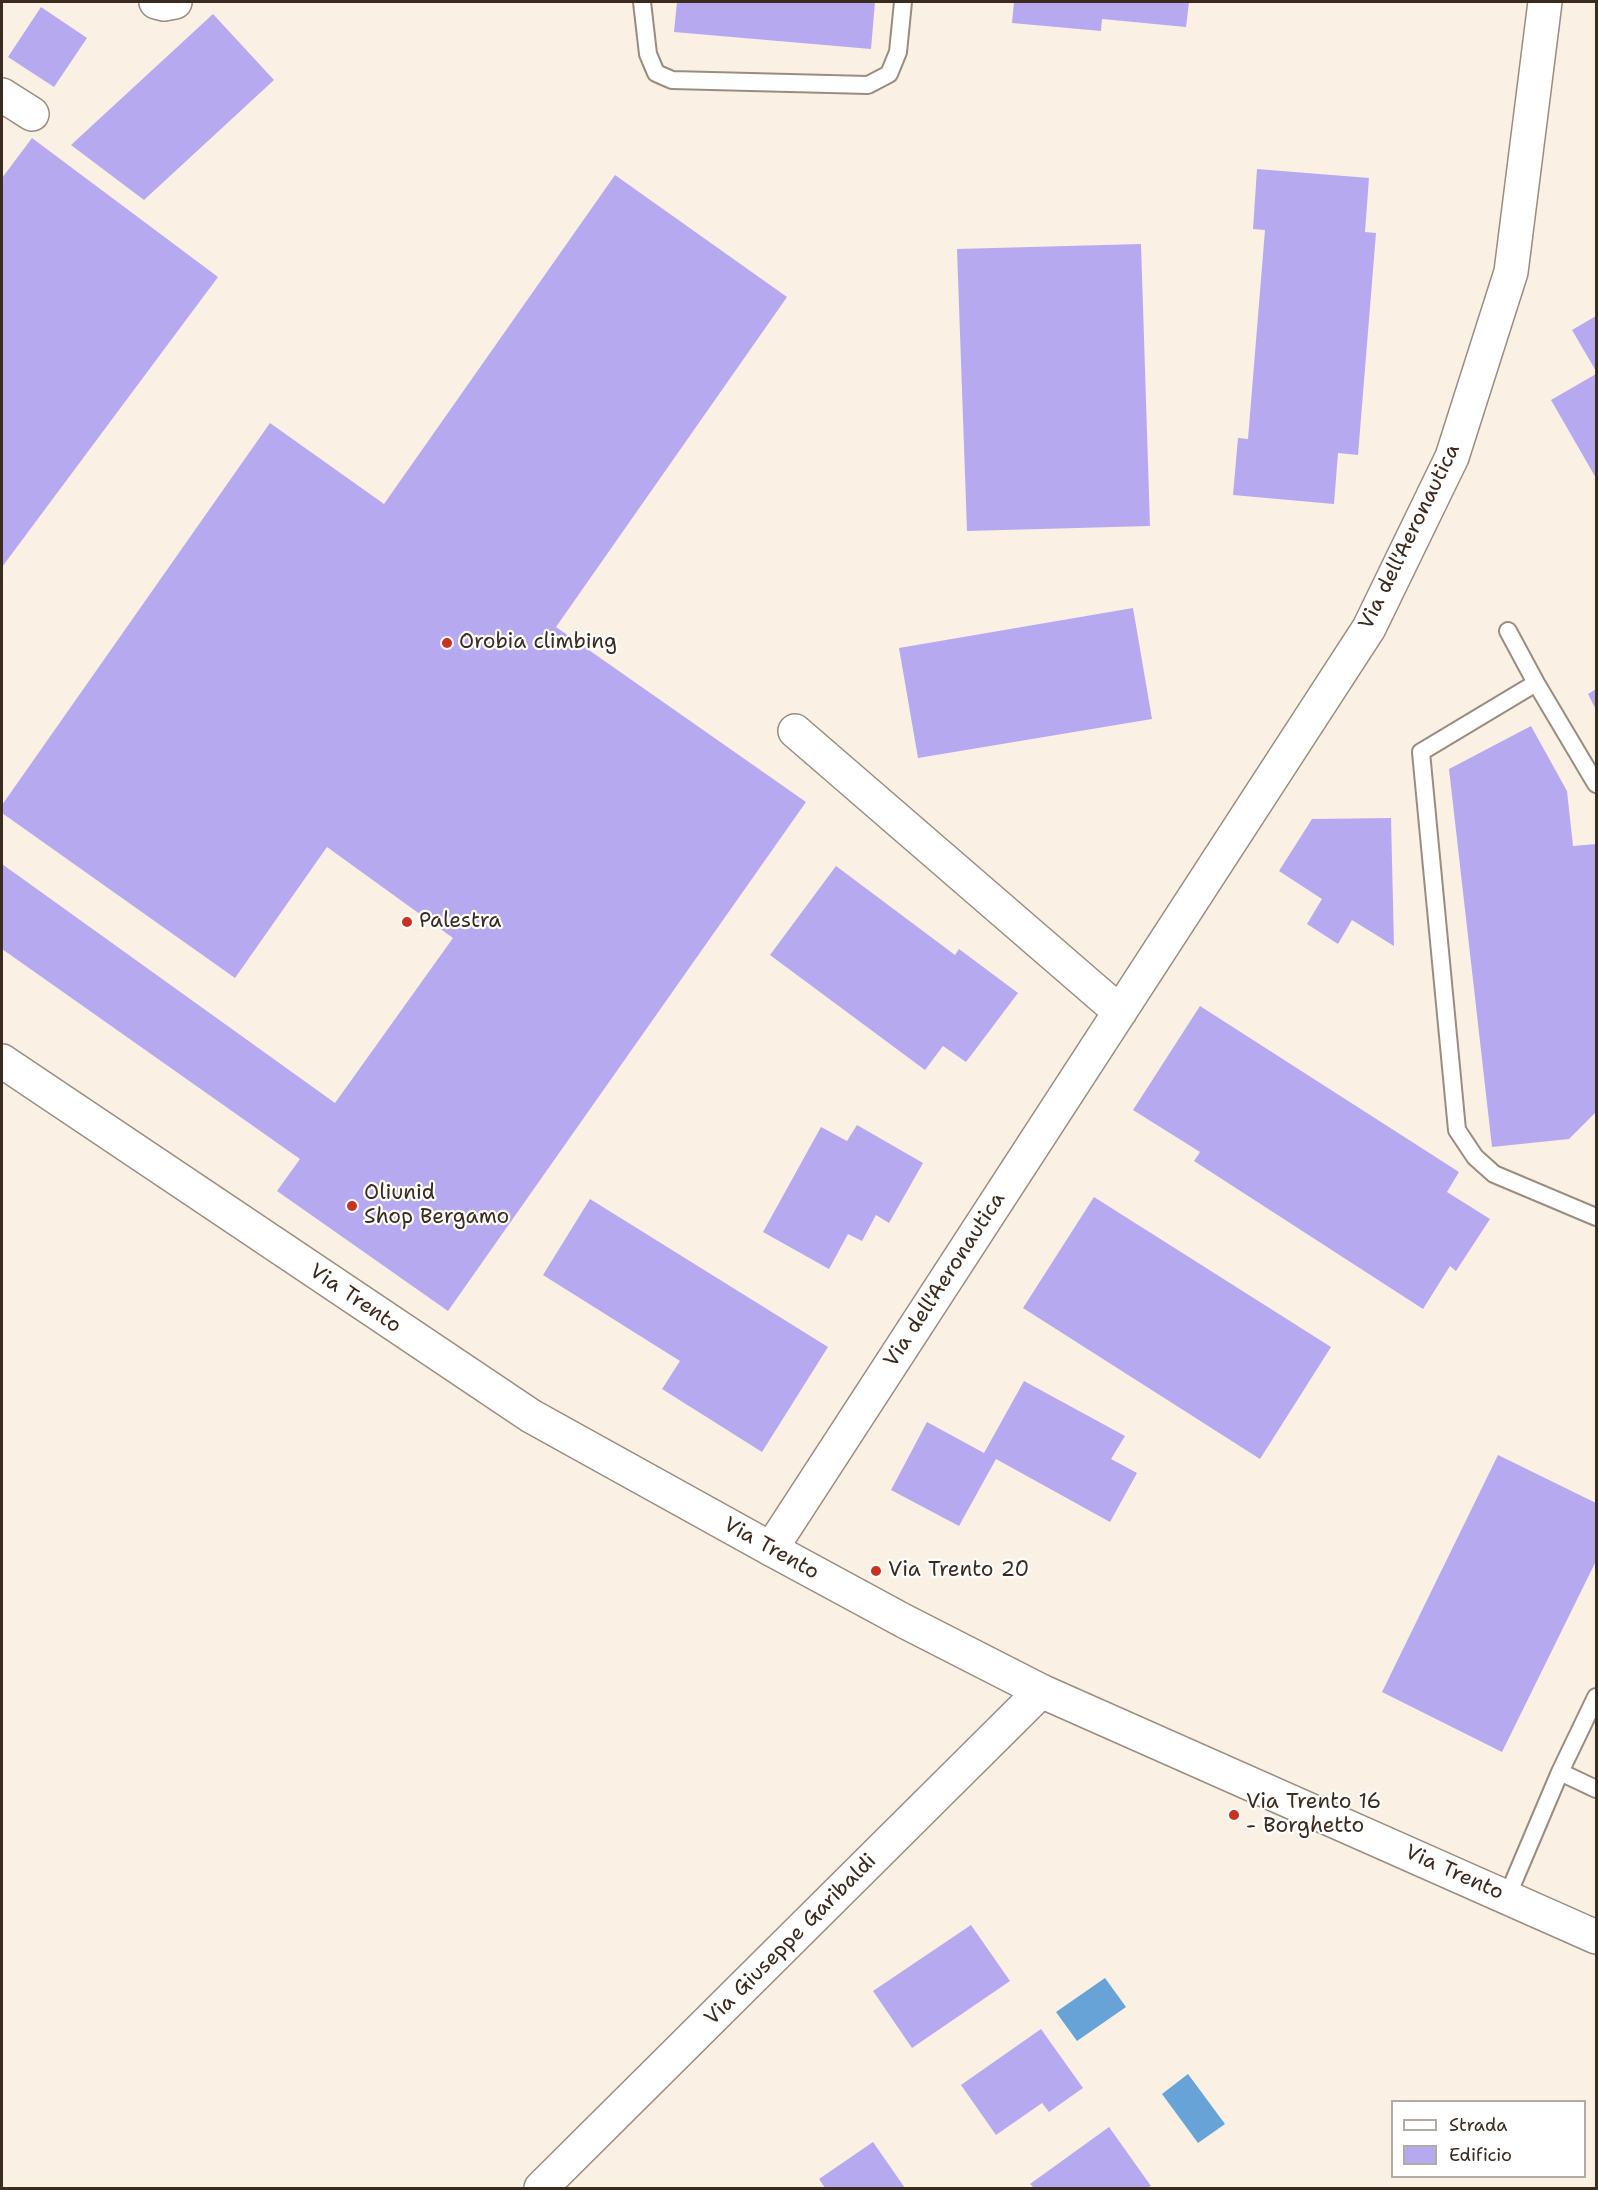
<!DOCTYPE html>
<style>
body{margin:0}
#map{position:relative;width:1598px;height:2190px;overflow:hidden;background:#faf0e3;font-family:"Shantell Sans",sans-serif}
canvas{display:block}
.frame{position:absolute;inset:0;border:3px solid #3b2a1e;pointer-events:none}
.legend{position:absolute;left:1391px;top:2100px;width:195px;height:78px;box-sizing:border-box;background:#fff;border:2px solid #b1aaa5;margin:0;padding:8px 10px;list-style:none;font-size:18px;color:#3b2a1e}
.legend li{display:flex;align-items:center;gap:12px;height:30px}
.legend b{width:30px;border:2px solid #b1aaa5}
</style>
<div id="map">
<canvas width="1598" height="2190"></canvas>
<div class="frame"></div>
<ul class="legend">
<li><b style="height:8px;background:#fff"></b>Strada</li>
<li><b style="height:16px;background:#b7a9f0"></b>Edificio</li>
</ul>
</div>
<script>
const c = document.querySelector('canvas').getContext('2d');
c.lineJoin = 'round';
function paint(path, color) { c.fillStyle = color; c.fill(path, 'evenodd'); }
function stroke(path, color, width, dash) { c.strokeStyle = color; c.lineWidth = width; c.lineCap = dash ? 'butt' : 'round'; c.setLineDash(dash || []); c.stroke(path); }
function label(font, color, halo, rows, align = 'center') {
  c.font = font + ' "Shantell Sans",sans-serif'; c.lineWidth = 4.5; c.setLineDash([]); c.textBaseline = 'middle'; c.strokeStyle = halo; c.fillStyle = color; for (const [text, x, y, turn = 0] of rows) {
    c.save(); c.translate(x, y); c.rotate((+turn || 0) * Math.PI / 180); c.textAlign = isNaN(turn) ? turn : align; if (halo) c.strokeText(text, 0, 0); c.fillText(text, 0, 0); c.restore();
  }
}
const water = new Path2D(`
 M1105 1978 1126 2007 1077 2041 1056 2012Z
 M1188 2074 1225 2124 1198 2143 1162 2094Z`);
const building = new Path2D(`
 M677 2H875L871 49 674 32Z
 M1014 2H1189L1186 27 1102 19 1101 31 1012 23Z
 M41 7 87 38 54 87 8 57Z
 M213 14 274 80 144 200 71 145Z
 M32 138 218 277 2 567V178Z
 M1257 169 1369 178 1365 232 1376 233 1358 455 1338 453 1334 504 1233 495 1238 438 1248 439 1265 230 1253 229Z
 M615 175 787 297 556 627 806 802 448 1311 277 1191 300 1159 2 949V864L335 1103 453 938 327 847 235 978 2 813V805L270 423 384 504Z
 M1141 244 1150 526 967 531 957 249Z
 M1596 316V371L1572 330Z
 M1596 374V478L1551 400Z
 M1133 608 1152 719 918 758 899 648Z
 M1596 689V710L1588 694Z
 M1531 726 1567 791 1573 846 1596 844V1112L1569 1139 1492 1147 1449 769Z
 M1391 818 1394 946 1352 920 1338 944 1307 924 1322 899 1279 871 1312 819Z
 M836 866 955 955 959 949 1018 993 966 1062 943 1046 925 1070 770 955Z
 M1200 1006 1459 1172 1447 1192 1490 1219 1456 1271 1450 1266 1423 1309 1194 1161 1200 1152 1133 1110Z
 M857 1125 923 1163 889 1223 876 1215 862 1241 848 1234 829 1269 763 1232 821 1127 847 1141Z
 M1094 1197 1331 1347 1260 1459 1023 1308Z
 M590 1199 828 1347 762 1452 662 1389 680 1361 543 1275Z
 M1024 1381 1125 1436 1111 1459 1137 1473 1110 1522 996 1459 959 1526 891 1490 927 1422 984 1453Z
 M1498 1455 1596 1503V1561L1502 1752 1382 1692Z
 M971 1925 1010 1981 912 2048 873 1991Z
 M1041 2029 1083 2088 1049 2112 1042 2103 996 2135 961 2085Z
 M1109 2127 1151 2186 1147 2188H1034L1030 2184Z
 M873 2142 905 2188H825L819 2179Z`);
const lane = new Path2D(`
 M642 2 648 54 656 73 672 80 868 85 889 74 898 52 903 2
 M1508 631 1536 683
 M1596 784 1536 683 1421 752 1457 1130 1475 1157 1494 1174 1596 1217
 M1560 1772 1596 1697
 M1507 1897 1560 1772 1596 1789`);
const street = new Path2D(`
 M156 2 164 4 175 2
 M2 95 32 114
 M795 731 1120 1012
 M771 1549 1369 628 1452 457 1511 272 1545 2
 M541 2188 1041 1691`);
const secondary = new Path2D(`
 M2 1061 531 1416 771 1549 904 1621 1041 1691 1596 1937`);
const markers = [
 [447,643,6,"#c8321e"],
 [407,922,6,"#c8321e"],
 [352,1206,6,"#c8321e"],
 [876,1571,6,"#c8321e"],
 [1234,1815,6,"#c8321e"]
];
const streetNames = [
 ["Via dell'Aeronautica",1410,537,-64],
 ["Via dell'Aeronautica",945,1280,-57],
 ["Via Trento",355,1299,34],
 ["Via Trento",771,1549,29],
 ["Via Trento",1454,1873,24],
 ["Via Giuseppe Garibaldi",791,1940,-45]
];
const poiNames = [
 ["Orobia climbing",459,643],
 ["Palestra",419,922],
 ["Oliunid",364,1194],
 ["Shop Bergamo",364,1218],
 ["Via Trento 20",888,1571],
 ["Via Trento 16",1246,1803],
 ["- Borghetto",1246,1827]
];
paint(water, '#68a3d8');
paint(building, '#b7a9f0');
stroke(lane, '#9a8d80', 20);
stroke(street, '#9a8d80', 36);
stroke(secondary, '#9a8d80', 36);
stroke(lane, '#fff', 16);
stroke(street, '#fff', 33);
stroke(secondary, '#fff', 33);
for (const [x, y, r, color] of markers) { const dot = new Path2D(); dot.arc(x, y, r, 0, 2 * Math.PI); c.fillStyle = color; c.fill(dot); stroke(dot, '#fff', 2); }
label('21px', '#3b2a1e', '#fff', streetNames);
label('21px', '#3b2a1e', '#fff', poiNames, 'left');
</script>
